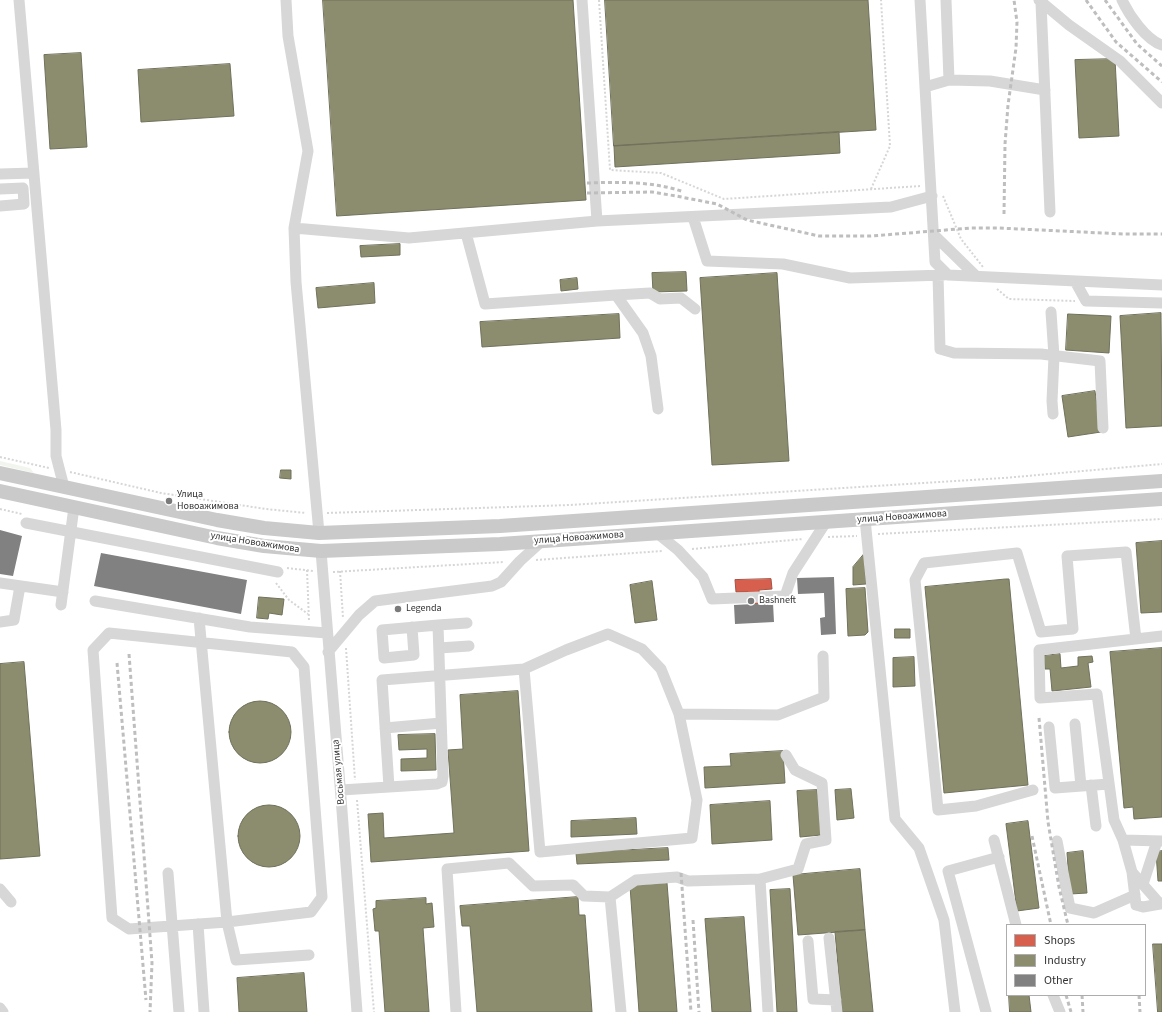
<!DOCTYPE html>
<meta charset="utf-8">
<style>
body{margin:0}
#map{position:relative;width:1162px;height:1012px;overflow:hidden;background:#fff;font-family:"Source Sans 3",sans-serif}
canvas{display:block}
.legend{position:absolute;left:1006px;top:924px;width:140px;height:72px;box-sizing:border-box;background:#fff;border:1px solid #adadad;margin:0;padding:5px 7px;list-style:none;font-size:12px;color:#333}
.legend li{display:flex;align-items:center;gap:8px;height:20px}
.legend b{width:20px;border:1px solid #adadad}
</style>
<div id="map">
<canvas width="1162" height="1012"></canvas>
<ul class="legend">
<li><b style="height:11px;background:#d6604d"></b>Shops</li>
<li><b style="height:11px;background:#8c8c6e"></b>Industry</li>
<li><b style="height:11px;background:#818181"></b>Other</li>
</ul>
</div>
<script>
const c = document.querySelector('canvas').getContext('2d');
c.lineJoin = 'round';
function paint(path, color) { c.fillStyle = color; c.fill(path, 'evenodd'); }
function stroke(path, color, width, dash) { c.strokeStyle = color; c.lineWidth = width; c.lineCap = dash ? 'butt' : 'round'; c.setLineDash(dash || []); c.stroke(path); }
function label(font, color, halo, rows, align = 'center') {
  c.font = font + ' "Source Sans 3",sans-serif'; c.lineWidth = 4; c.setLineDash([]); c.textBaseline = 'middle'; c.strokeStyle = halo; c.fillStyle = color; for (const [text, x, y, turn = 0] of rows) {
    c.save(); c.translate(x, y); c.rotate((+turn || 0) * Math.PI / 180); c.textAlign = isNaN(turn) ? turn : align; if (halo) c.strokeText(text, 0, 0); c.fillText(text, 0, 0); c.restore();
  }
}
const green = new Path2D(`
 M0 461 30 468 34 473 0 465Z`);
const shops = new Path2D(`
 M771 579 772 589 759 590 760 604H749L748 592H736L735 580Z`);
const industry = new Path2D(`
 M323 0H573L586 200 337 216Z
 M605 0H868L876 130 614 146Z
 M81 53 87 147 50 149 44 55Z
 M1115 59 1119 136 1079 138 1075 60Z
 M230 64 234 116 141 122 138 70Z
 M839 132 840 153 615 167 614 146Z
 M400 244V255L361 257 360 246Z
 M686 272 687 291 653 292 652 273Z
 M777 273 789 461 712 465 700 278Z
 M577 278 578 289 561 291 560 280Z
 M374 283 375 303 318 308 316 288Z
 M1161 313 1162 426 1126 428 1120 316Z
 M619 314 620 338 482 347 480 322Z
 M1068 314 1111 316 1109 353 1066 350Z
 M1095 391 1101 432 1068 437 1062 396Z
 M281 470H291V479L280 478Z
 M1162 541V612L1141 613 1136 543Z
 M864 554 866 584 853 585V567Z
 M1006 579H1009L1028 785 944 793 925 587Z
 M652 581 657 620 635 623 630 585Z
 M865 588 868 632 865 635 848 636 846 589Z
 M259 597 284 599 282 615 269 613 268 619 257 618Z
 M895 629H910V638H895Z
 M1162 648V817L1134 819 1133 807 1124 808 1110 652Z
 M1060 654 1061 668 1078 666V657L1092 656 1093 662 1088 663 1091 687 1052 691 1050 669H1045L1044 656Z
 M914 657 915 686 893 687V658Z
 M24 662 40 856 0 859V664Z
 M518 691 529 851 371 862 368 814 383 813 384 838 454 833 448 750 463 749 460 695Z
 M229 732a31 31 0 1 1 62 0a31 31 0 1 1-62 0Z
 M435 734 436 770 401 771V759L427 758V749L399 750 398 735Z
 M783 751 785 783 705 788 704 767 731 766 730 754Z
 M851 789 854 818 837 820 835 790Z
 M817 790 821 835 800 837 797 791Z
 M770 801 772 840 712 844 710 805Z
 M238 836a31 31 0 1 1 62 0a31 31 0 1 1-62 0Z
 M636 818 637 834 571 837V821Z
 M1028 821 1039 908 1017 911 1006 824Z
 M668 848 669 860 577 864 576 853Z
 M1083 851 1087 893 1070 894 1067 853Z
 M1162 851V881H1158L1156 852Z
 M860 869 865 930 798 935 793 875Z
 M667 883 677 1012H639L630 886Z
 M790 889 797 1012H777L770 890Z
 M578 897 579 915H585L592 1012H477L470 926H462L460 906Z
 M426 898V904L432 903 434 927 423 928 429 1012H385L379 931H375L373 909 376 908V901Z
 M744 917 751 1012H712L705 919Z
 M865 930 873 1012H842L835 932Z
 M1153 944H1162V1012H1158Z
 M304 973 307 1012H239L237 978Z
 M1009 995H1029L1031 1012H1010Z`);
const building = new Path2D(`
 M0 530 22 536 13 576 0 574Z
 M101 553 247 580 241 614 94 586Z
 M834 577 836 634 821 635 820 618 825 617 824 593 798 594 797 578Z
 M773 603 774 622 735 624 734 605Z`);
const path = new Path2D(`
 M599 0 610 170 661 173 724 199 920 186
 M871 189 890 146 881 0
 M943 196 961 239 983 267
 M997 289 1009 299 1075 301
 M0 457 49 468
 M70 472 161 493 266 509 306 513
 M0 509 22 514
 M327 513 570 505 1004 478 1162 464
 M878 534 1162 519
 M828 537 857 536
 M692 549 803 539
 M536 560 662 551
 M287 568 313 571
 M307 570 309 621
 M340 571 343 618
 M333 572 504 562
 M276 583 289 600 308 614
 M346 648 355 780
 M357 800 374 1012`);
const minor = new Path2D(`
 M19 0 56 430V456L64 487
 M286 0 288 36 308 151 294 228 296 282 319 533
 M582 0 597 221
 M920 0 935 262 948 275 1162 285
 M1039 0 1069 25 1120 61 1162 103
 M1122 0C1129 15 1146 40 1162 45
 M1041 3 1050 212
 M949 80 990 81 1045 90
 M925 87 949 80 946 0
 M0 174 34 173
 M0 189 23 188 24 204 0 206
 M693 217 707 261 783 264 850 278 944 275
 M294 228 409 238 597 221 891 207 932 196
 M466 233 485 304 616 295 643 333 651 356 658 409
 M934 235 976 276
 M938 275 940 349 954 353 1041 354 1100 361 1103 428
 M1075 281 1086 301 1162 303
 M616 295 650 293 660 299 681 298 695 309
 M1051 312 1054 356 1052 401 1053 414
 M865 519 895 819 919 848 944 920 955 1012
 M26 523 278 572
 M657 533 678 550 703 577 712 599 785 596 793 573 826 522
 M321 551C334 705 346 858 357 1012
 M0 583 63 592
 M95 601 250 627 327 633
 M61 605 74 507
 M199 618 227 922 236 960 309 955
 M0 622 14 620 20 586
 M438 625 467 623
 M109 633 292 652 304 667 322 897 311 912 227 922 129 929 112 918 93 650Z
 M1162 636 1039 650 1040 698 1097 694 1114 820 1123 840 1132 872 1160 904 1162 903
 M439 648 469 646
 M328 652 359 615 375 601 492 586 501 582 520 561 542 541
 M679 714 778 715 824 697 823 656
 M1075 724 1081 786
 M1049 727 1055 788 1109 784
 M385 728 441 723
 M1091 785 1096 826
 M389 787 382 680 524 669 540 852 692 838 697 800 679 714 661 669 642 649 608 634 566 650 524 669
 M341 790 437 784 442 782 443 776 438 625 382 630 384 658 414 655 412 627
 M1033 790 976 806 938 810 915 580 924 563 1017 553 1041 632 1073 629 1067 556 1126 552 1136 639
 M994 840 1016 925
 M1123 840 1162 841
 M1057 841 1070 908 1094 913 1135 895
 M1132 872 1136 905 1143 907 1160 904
 M168 873 179 1012
 M1143 884 1157 841
 M0 889 11 902
 M610 897 621 1012
 M198 924 204 1012
 M829 938 837 1012
 M808 941 813 999 836 1000
 M1053 995 1060 1012
 M0 1008 3 1012
 M456 1012 447 869 509 863 533 886 573 885 584 896 610 897 636 880 677 877 688 881 760 879
 M768 1012 760 879 798 869 806 844 826 840 822 783 795 770 786 755
 M986 1012 948 871 999 857`);
const major = new Path2D(`
 M0 473 217 520 264 528 319 533 500 526 1162 481
 M0 491 217 538 264 546 321 551 500 544 1162 499`);
const rail = new Path2D(`
 M1086 0 1116 42 1162 82
 M1105 0 1137 44 1162 66
 M587 183C619 182 653 181 684 192
 M587 193 652 192 676 196 717 204 747 220 819 236H871L971 228H999L1123 234H1162
 M1004 214 1005 144 1008 105 1016 48 1017 22 1014 0
 M129 654 152 963 150 1012
 M117 663 146 1000
 M1039 718 1048 822 1059 887 1068 925
 M1032 836 1051 925
 M681 873 691 1012
 M693 920 699 1012
 M1066 995 1071 1012
 M1082 995 1083 1012
 M1139 995 1140 1012`);
const markers = [
 [169,501,4,"#7a7a7a"],
 [751,601,4,"#7a7a7a"],
 [398,609,4,"#7a7a7a"]
];
const poiNames = [
 ["Улица",177,495],
 ["Новоажимова",177,507],
 ["Bashneft",759,601],
 ["Legenda",406,609]
];
const streetNames = [
 ["улица Новоажимова",902,517,-4],
 ["улица Новоажимова",579,538,-4],
 ["улица Новоажимова",255,543,9],
 ["Восьмая улица",339,772,-95]
];
paint(green, '#f1f5ed');
paint(shops, '#d6604d');
stroke(shops, '#a55245', 1);
paint(industry, '#8c8c6e');
stroke(industry, '#71715c', 1);
paint(building, '#818181');
stroke(path, '#d6d6d6', 2, [2, 2]);
stroke(minor, '#d7d7d7', 11);
stroke(major, '#cacaca', 14);
stroke(rail, '#bebebe', 3, [4, 3]);
for (const [x, y, r, color] of markers) { const dot = new Path2D(); dot.arc(x, y, r, 0, 2 * Math.PI); c.fillStyle = color; c.fill(dot); stroke(dot, '#fff', 1.5); }
label('10px', '#333', '#fff', poiNames, 'left');
label('10px', '#333', '#fff', streetNames);
</script>
